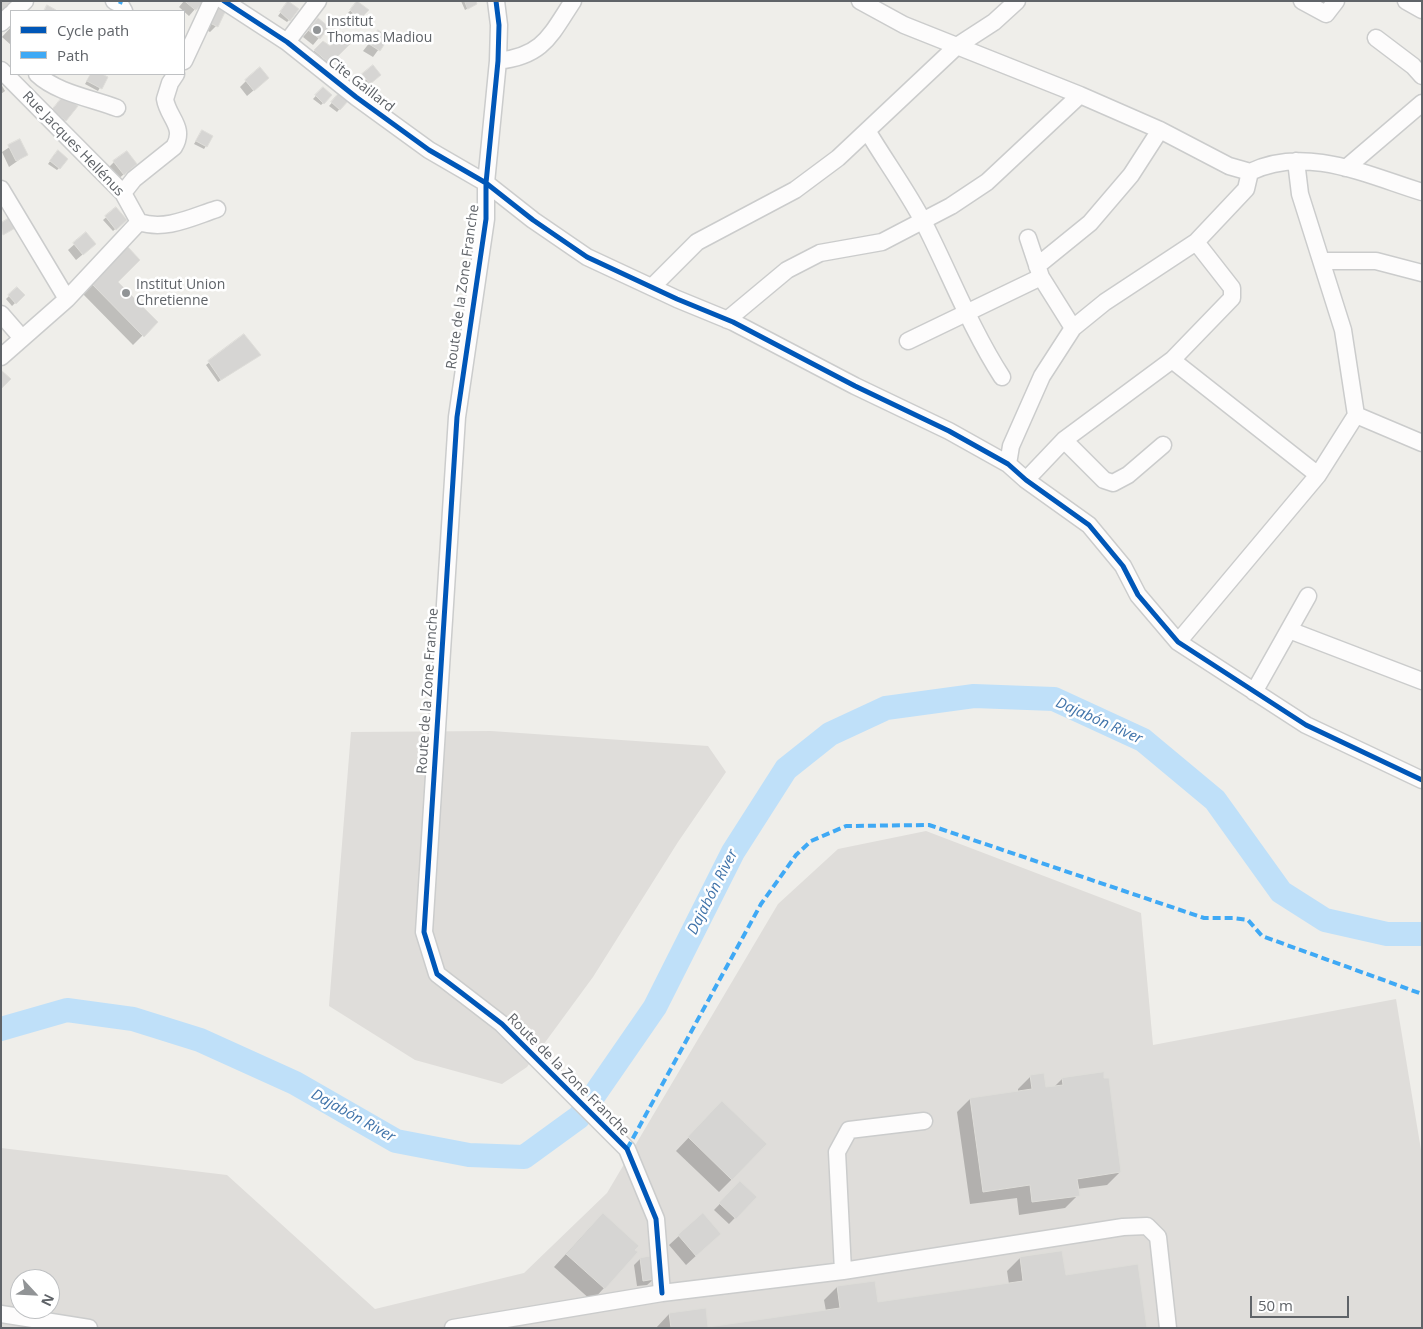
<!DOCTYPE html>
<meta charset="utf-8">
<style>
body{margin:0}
#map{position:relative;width:1423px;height:1329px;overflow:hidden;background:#efeeea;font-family:"Open Sans",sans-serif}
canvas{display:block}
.frame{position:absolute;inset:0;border:2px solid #5f6368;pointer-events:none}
.legend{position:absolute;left:10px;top:10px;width:175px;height:65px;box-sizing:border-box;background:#fff;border:1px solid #bfc1c3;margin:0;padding:6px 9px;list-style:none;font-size:15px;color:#5f6368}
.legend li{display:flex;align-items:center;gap:10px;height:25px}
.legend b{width:25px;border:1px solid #bfc1c3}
.north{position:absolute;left:10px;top:1269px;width:50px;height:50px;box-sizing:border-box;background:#fff;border:1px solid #bfc1c3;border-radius:50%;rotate:115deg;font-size:14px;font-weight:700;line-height:20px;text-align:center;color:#5f6368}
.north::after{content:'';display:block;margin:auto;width:18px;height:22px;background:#919496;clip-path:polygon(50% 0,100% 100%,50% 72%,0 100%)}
.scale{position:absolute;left:1250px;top:1296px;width:99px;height:22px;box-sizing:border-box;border:2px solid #5f6368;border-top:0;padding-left:6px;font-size:15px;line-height:18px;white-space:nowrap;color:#5f6368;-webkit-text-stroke:4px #fff;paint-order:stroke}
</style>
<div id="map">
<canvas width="1423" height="1329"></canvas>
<div class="frame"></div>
<ul class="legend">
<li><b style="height:6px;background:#0057b8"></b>Cycle path</li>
<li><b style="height:6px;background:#3fa9f5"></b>Path</li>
</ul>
<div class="north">N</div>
<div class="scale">50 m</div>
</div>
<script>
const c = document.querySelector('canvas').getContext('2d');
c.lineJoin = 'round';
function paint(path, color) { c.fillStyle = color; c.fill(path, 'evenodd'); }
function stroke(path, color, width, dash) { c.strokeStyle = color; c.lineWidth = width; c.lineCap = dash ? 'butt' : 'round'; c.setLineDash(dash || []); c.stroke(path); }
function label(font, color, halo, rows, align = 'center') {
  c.font = font + ' "Open Sans",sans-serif'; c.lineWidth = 5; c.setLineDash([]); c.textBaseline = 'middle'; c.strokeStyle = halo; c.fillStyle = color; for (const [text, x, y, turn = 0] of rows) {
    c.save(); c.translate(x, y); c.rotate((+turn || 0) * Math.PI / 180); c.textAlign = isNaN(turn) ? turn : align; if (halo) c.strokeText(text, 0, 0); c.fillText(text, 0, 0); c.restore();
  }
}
const industrial = new Path2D(`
 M491 731 708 746 726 772 678 842 593 977 527 1067 502 1084 415 1060 329 1006 351 732Z
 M926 831 1141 913 1153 1045 1396 999 1422 1156V1328H1V1148L227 1175 375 1309 524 1273 607 1193 778 904 838 849ZM20 1279H50V1309H20Z`);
const shadow = new Path2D(`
 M184 1H202L189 16 179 7Z
 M461 1H475L476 4 465 10Z
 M358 2 367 10 357 21 348 13Z
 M286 5 289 20 287 22 278 16Z
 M208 14 216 26 210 32 201 27Z
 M318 19 328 27 313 45 303 37Z
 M11 27V45L2 37Z
 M378 32 387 38 373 57 363 51Z
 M350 42 323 69 308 57 323 43 330 48Z
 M91 74H99L106 77 98 91 85 84Z
 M363 75 377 78 367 86 360 78Z
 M246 81 261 84 247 96 240 87Z
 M1 84 5 91 1 94Z
 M323 88 331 95 321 105 313 99Z
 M340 94 347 100 337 112 329 106Z
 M58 103 65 120 59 126 47 117Z
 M202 131 206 146 204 149 194 144Z
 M19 141 26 155 9 167 2 152Z
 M55 154 59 168 57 170 48 164Z
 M114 162 136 164 117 180 108 168Z
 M116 209 125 220 113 231 103 220Z
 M86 234 88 250 76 260 68 250Z
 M127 248 117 282 156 322 133 345 82 293Z
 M17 288 23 295 12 306 6 299Z
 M244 336 260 355 218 382 206 365Z
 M1031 1076 1045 1089 1054 1087 1062 1079 1120 1172 1107 1185 1077 1189 1078 1195 1065 1208 1019 1215 1017 1198 970 1204 957 1112 970 1099 1018 1092V1089Z
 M709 1116 732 1179 719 1192 676 1151Z
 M740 1183 755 1197 729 1224 714 1210Z
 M703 1214 710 1243 686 1265 669 1245Z
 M590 1228 604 1288 592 1301 554 1267Z
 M1020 1258 1065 1276 826 1311 824 1300 837 1287 877 1304 1009 1284 1007 1271Z
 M640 1259 654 1279 647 1285 637 1286 634 1265Z
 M705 1309 707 1328H656L669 1314Z`);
const river = new Path2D(`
 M1 1029 67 1010 133 1019 200 1040 295 1083 396 1141 469 1155 524 1157 579 1117 655 1007 733 852 786 769 830 734 886 708 974 696 1054 699 1143 740 1215 800 1281 892 1325 920 1387 934H1422`);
const building = new Path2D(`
 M1 1H16L1 15Z
 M185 1H204L196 10Z
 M288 1 299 9 290 21 280 12Z
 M357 1 369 10 360 19 350 10Z
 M465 1H476L477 4 468 9Z
 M47 5 56 10V11H44Z
 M214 6 225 12 218 27 206 21Z
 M318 18 329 27 320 39 308 30Z
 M378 30 389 37 380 51 369 44Z
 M343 32 352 42 330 64 314 50 323 41 330 46Z
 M373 65 381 75 370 84 362 74Z
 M260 67 269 78 254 91 245 80Z
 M91 74H102L108 77 102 89 87 81Z
 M323 87 332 95 324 104 315 95Z
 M340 92 349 100 340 110 331 102Z
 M64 95 78 106 66 121 52 110Z
 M202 130 213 136 207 147 196 141Z
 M20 139 28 155 16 161 8 145Z
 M58 150 68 159 60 169 50 161Z
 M127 151 137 164 124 175 113 161Z
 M116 207 127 220 116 230 105 216Z
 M11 217 17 227 3 235 1 223Z
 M86 232 96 244 83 255 73 243Z
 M127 246 140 260 118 282 158 322 144 337 90 282Z
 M17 287 25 295 16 304 8 295Z
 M244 334 261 355 221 380 208 361Z
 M1 370 11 379 1 389Z
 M1104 1072V1078H1109L1121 1172 1077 1179 1080 1196 1032 1202 1030 1185 983 1192 970 1098 1032 1089 1030 1075 1044 1073 1046 1087 1063 1085 1062 1078Z
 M722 1101 767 1144 732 1180 688 1137Z
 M740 1181 757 1197 736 1219 719 1203Z
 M603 1213 639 1246 635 1250 638 1252 605 1289 566 1254Z
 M703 1213 721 1234 696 1256 678 1235Z
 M1062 1251 1066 1275 1138 1264 1147 1328H671L669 1313 706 1308 708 1327 840 1308 837 1286 875 1281 878 1302 1023 1281 1020 1257Z
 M652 1256 655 1279 643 1281 640 1258Z`);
const minor = new Path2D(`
 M114 1 120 4 124 11
 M224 1 287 42 356 97 429 150 486 183 533 220 587 257 677 299 733 322 855 386 949 431 1008 464 1026 480 1089 525 1123 566 1138 595 1178 642 1306 725 1422 780
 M496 1 499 25 498 61 486 183V219L457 417 424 932 437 974 502 1024 627 1149 656 1219 662 1293
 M860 1 904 25 1080 95 1160 130 1229 166 1250 172C1306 145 1367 175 1422 192
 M1302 1 1326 14 1336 1
 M1406 1 1422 10
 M14 11 25 1
 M1 23 11 14
 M1376 38 1413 66 1422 76
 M287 42 318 1
 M184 61 212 1
 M498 61C543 56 550 36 573 1
 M1 70 123 193 139 222
 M37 74C57 93 91 98 117 108
 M868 132C886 162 908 192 924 223 950 274 971 329 1002 377
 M1296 161 1300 194 1343 330 1356 415 1422 443
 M1346 168 1422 103
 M1 189 67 299
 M123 193 134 179 174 147C186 127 168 118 165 99L170 83 176 74
 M139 222C166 231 192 217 217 209
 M1028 238 1041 277 1073 328
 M1323 261H1376L1422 273
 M1037 266 1090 223 1131 175 1160 130
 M652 287 697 242 795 190 838 158 957 46 994 22 1017 1
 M1 314 21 337
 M727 320 787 270 820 253 882 242 951 206 987 182 1080 95
 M908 341 1041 277
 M1 357 67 299 139 222
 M1172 360 1318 475
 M1064 440 1104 480 1113 483 1128 475 1163 445
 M1008 464 1011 446 1042 376 1073 328 1105 302 1196 242 1246 189 1250 172
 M1026 480 1064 440 1172 360 1232 298V288L1196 242
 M1289 630 1422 681
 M1178 642 1318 475 1356 415
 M1254 692 1308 596
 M843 1271 837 1152 849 1130 924 1121
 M1 1314 89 1328
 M453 1328 662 1293 843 1271 1123 1227 1147 1226 1158 1237 1168 1328`);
const quiet = new Path2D(`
 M120 4 121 1
 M627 1149 761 904 796 855 811 841 846 826 929 825 1204 918H1233L1248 920 1262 936 1422 994`);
const cycleway = new Path2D(`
 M224 1 287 42 356 97 429 150 486 183 533 220 587 257 677 299 733 322 855 386 949 431 1008 464 1026 480 1089 525 1123 566 1138 595 1178 642 1306 725 1422 780
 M496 1 499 25 498 61 486 183V219L457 417 424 932 437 974 502 1024 627 1149 656 1219 662 1293`);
const markers = [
 [317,30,5,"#919496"],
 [126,293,5,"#919496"]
];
const poiNames = [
 ["Institut",327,22],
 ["Thomas Madiou",327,38],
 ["Institut Union",136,285],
 ["Chretienne",136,301]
];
const streetNames = [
 ["Cite Gaillard",361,85,38],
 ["Rue Jacques Hellénus",73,144,46],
 ["Route de la Zone Franche",463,287,-82],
 ["Route de la Zone Franche",428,691,-86],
 ["Route de la Zone Franche",568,1075,45]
];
const waterNames = [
 ["Dajabón River",1099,721,24],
 ["Dajabón River",713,892,-63],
 ["Dajabón River",353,1116,29]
];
paint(industrial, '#dfddda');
paint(shadow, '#0003');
stroke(river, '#bfe0f9', 24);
paint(building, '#d6d5d3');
stroke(building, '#deddd9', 1);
stroke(minor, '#cbcccc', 19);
stroke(minor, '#fdfcfc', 16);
stroke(quiet, '#3fa9f5', 4, [8, 4]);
stroke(cycleway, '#0057b8', 5);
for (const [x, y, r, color] of markers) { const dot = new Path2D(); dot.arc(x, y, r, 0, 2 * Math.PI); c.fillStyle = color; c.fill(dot); stroke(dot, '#fff', 2); }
label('14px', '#5f6368', '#fff', poiNames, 'left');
label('14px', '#5f6368', '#fff', streetNames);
label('italic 15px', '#4174aa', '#fff', waterNames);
</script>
